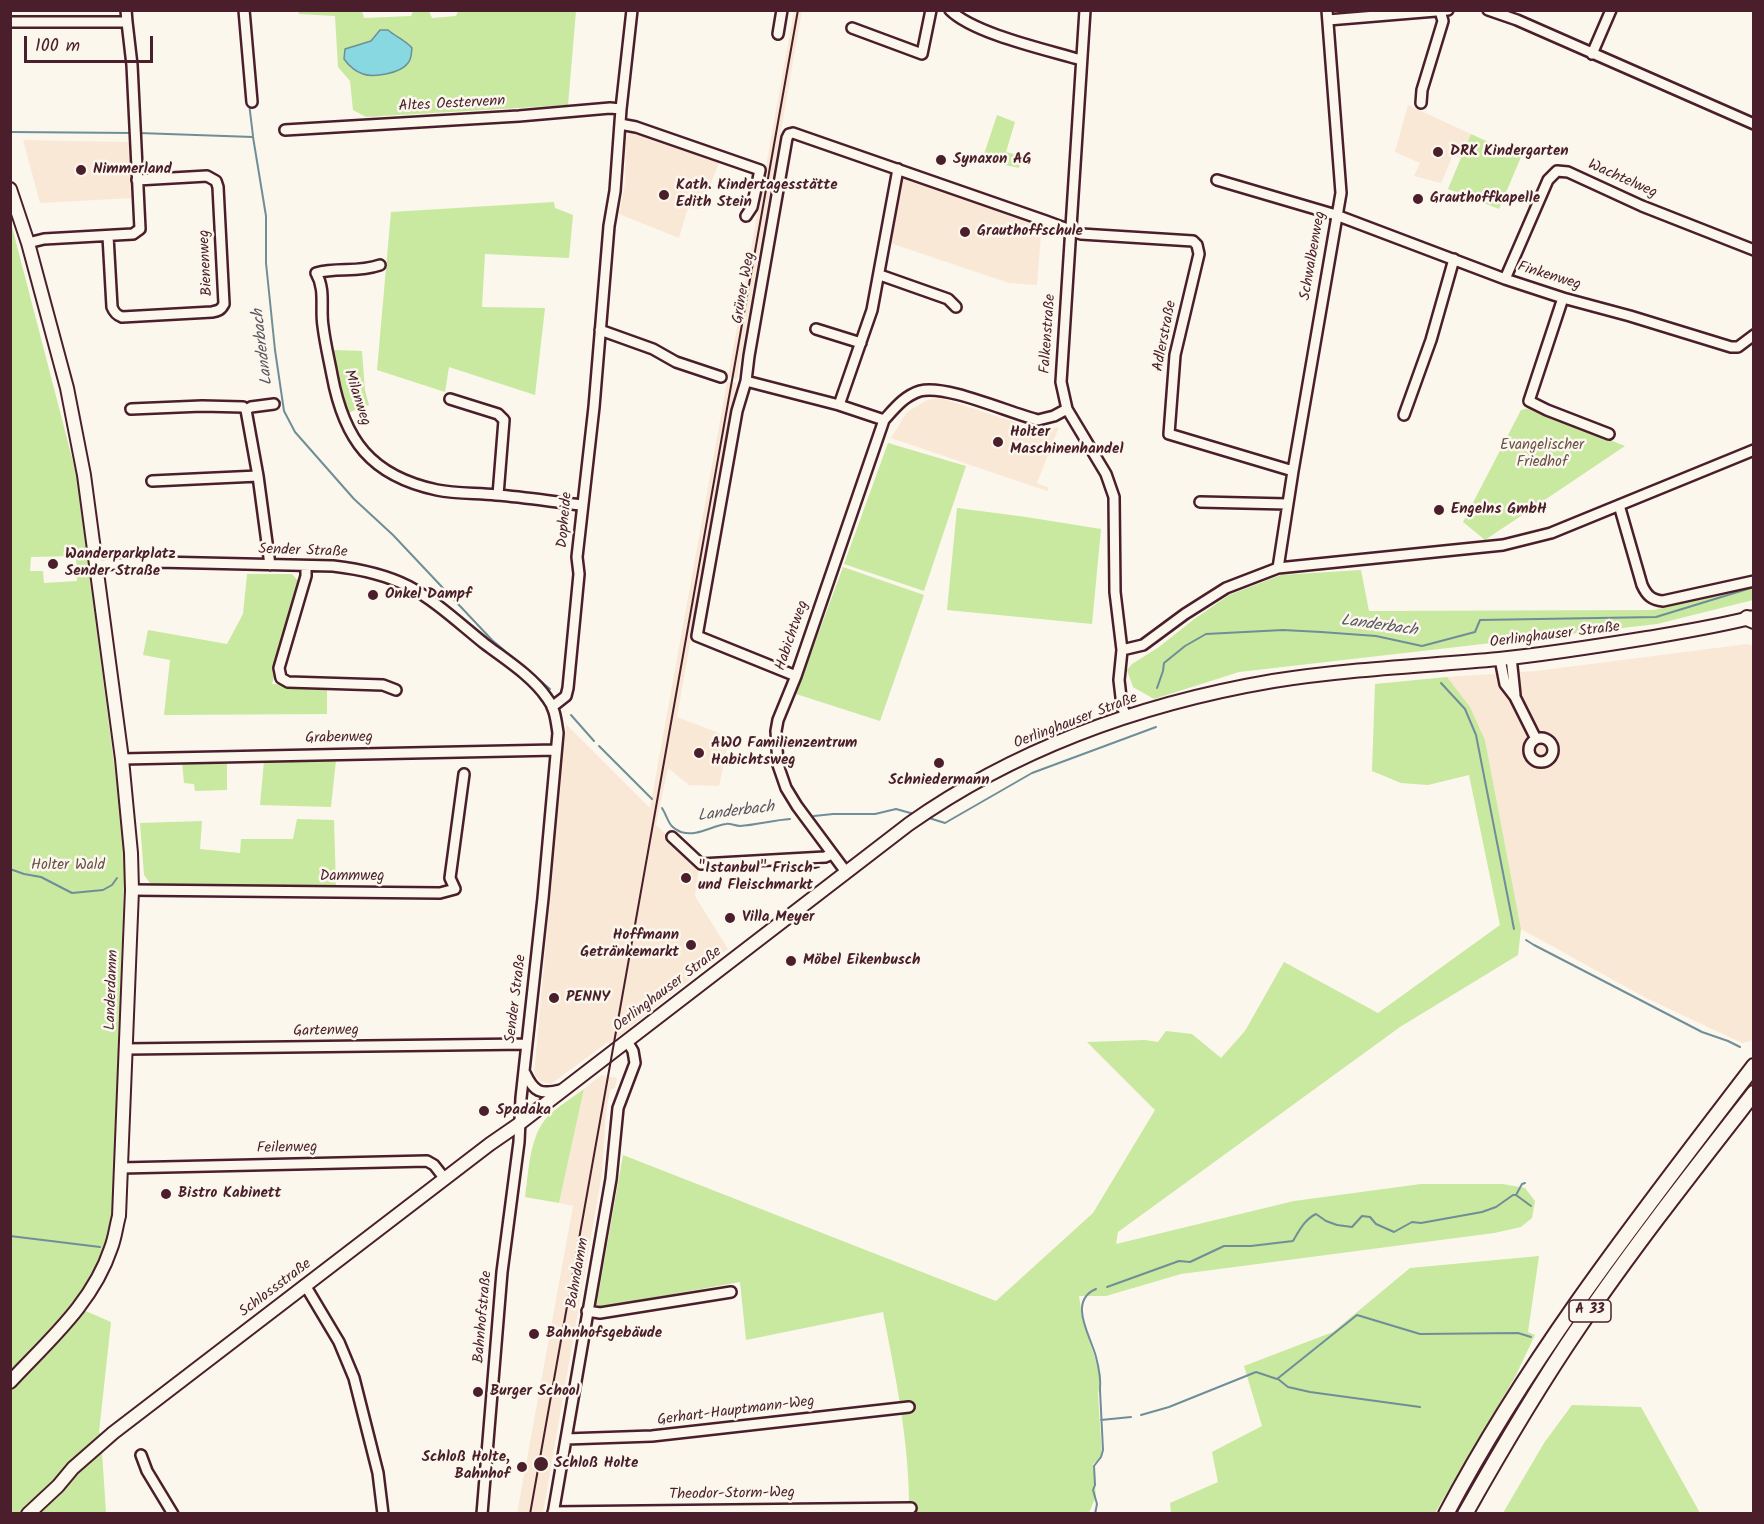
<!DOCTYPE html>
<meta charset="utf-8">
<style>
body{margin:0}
#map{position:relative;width:1764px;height:1524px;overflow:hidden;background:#fbf7ec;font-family:Kalam,sans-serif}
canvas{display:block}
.frame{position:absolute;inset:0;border:12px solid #4a1f2b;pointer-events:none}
.scale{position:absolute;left:24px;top:36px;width:129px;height:27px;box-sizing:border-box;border:3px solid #4a1f2b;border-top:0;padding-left:8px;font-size:18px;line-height:21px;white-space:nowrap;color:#4a1f2b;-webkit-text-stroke:4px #fbf7ec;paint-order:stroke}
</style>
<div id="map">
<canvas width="1764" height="1524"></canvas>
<div class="frame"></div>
<div class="scale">100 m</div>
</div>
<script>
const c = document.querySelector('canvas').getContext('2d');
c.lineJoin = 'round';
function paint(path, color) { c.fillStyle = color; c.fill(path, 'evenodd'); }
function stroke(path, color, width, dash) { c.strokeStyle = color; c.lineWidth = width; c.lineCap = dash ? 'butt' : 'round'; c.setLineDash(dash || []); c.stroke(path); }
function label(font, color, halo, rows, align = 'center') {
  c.font = font + ' Kalam,sans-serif'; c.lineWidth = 5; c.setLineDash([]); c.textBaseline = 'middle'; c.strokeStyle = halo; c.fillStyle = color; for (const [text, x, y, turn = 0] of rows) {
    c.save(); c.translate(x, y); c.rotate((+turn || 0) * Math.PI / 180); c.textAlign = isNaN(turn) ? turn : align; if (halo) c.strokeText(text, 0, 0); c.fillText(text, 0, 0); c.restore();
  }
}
const built = new Path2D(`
 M794 11H802L737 379 728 377Z
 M1408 105 1471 134 1461 158 1453 155 1441 183 1414 176 1420 163 1395 152Z
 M632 130 720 160 701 209 688 208 679 238 619 214 625 183 626 138 629 132Z
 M23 140 129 142 133 198 40 203Z
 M904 174 1042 222 1037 285 1009 283 887 242 899 177Z
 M727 382 736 383 677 717 730 737 719 786 689 785 668 768 656 825 699 866 695 896 728 949 609 1044 608 1042 551 1084 541 1082 534 1074 566 724 650 808Z
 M941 398 1039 430 1059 427 1037 483 1049 488 1047 491 891 438 907 412 927 400Z
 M1747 644 1753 646 1754 1037 1751 1041 1742 1043 1646 998 1521 929 1485 740 1470 707 1447 677 1536 671Z
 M601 1075 617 1078 615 1088 610 1090 606 1112 602 1173 543 1513 517 1514 573 1206 559 1203 584 1089Z`);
const green = new Path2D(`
 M298 11H362L364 18 411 16 413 11H429L432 18 456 16 458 11H576L568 105 366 117 353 110 350 81 338 67 335 16 299 14ZM380 30 406 41 365 75 351 68 344 59 345 49 371 41Z
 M997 115 1015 122 1006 152 1022 156 1019 168 982 160Z
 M1471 134 1521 157 1499 209 1448 189Z
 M554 202 555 208 573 215 569 258 485 254 482 307 545 308 535 395 449 367 445 392 377 370 391 212Z
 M10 219 77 477 125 849 113 1217 106 1245 92 1275 72 1305 111 1322 99 1432 106 1443 102 1452 106 1513H11ZM76 556 77 581 44 583 43 571H30L31 557Z
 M333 350 362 351 365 390 369 405 348 413 340 385Z
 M1529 408 1625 446 1485 540 1463 522 1521 410Z
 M888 443 966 466 924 591 844 564Z
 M957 508 1026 517 1101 529 1092 624 947 610Z
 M843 567 924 595 880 721 796 694Z
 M1361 570 1369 611 1654 610 1753 586V600L1657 624 1239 672 1154 699 1133 687 1127 670 1132 664 1159 647 1193 620 1229 595 1281 575Z
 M247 574H292L300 583 272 684 327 687V714L164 715 170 660 143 655 148 630 227 644 243 614Z
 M1447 677 1470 707 1485 740 1521 929 1518 955 1400 1027 1118 1232 1116 1244 1294 1201 1421 1184H1503L1525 1188 1535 1201 1532 1218 1521 1227 1494 1233 1181 1274 1106 1296H1079L1083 1322 1101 1377 1098 1394 1102 1457 1093 1464 1096 1496 1089 1513H909C910 1446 896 1379 883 1312L746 1340 740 1282 596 1308 623 1155 996 1301 1093 1213 1155 1110 1087 1042 1145 1040 1158 1042 1166 1031 1192 1034 1221 1058 1245 1031 1284 962 1378 1013 1500 925 1469 775 1428 785 1401 783 1372 771 1375 684Z
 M336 760 331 807 260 805 264 761Z
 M227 761V790L195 791 194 784 184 783 182 762Z
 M297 819 334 820 336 887 161 886 150 883 144 875 140 823 202 821 200 849 240 853 241 839H293Z
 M584 1089 559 1203 525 1197C529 1171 529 1135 549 1115 559 1106 572 1098 584 1089Z
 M1539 1256 1528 1332 1535 1335 1515 1377 1435 1513H1171L1170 1503 1218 1482 1212 1452 1262 1426 1244 1366 1333 1332 1410 1268Z
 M1572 1405 1641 1407 1700 1513H1503L1544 1443Z`);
const water = new Path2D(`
 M380 30H388C396 37 405 40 412 48 411 54 412 58 408 63 401 73 374 78 363 74 354 71 349 66 344 59L345 49 371 41Z`);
const stream = new Path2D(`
 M249 103 253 136
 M10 132 134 133
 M139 133 253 137 266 216V263L275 350 284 411 295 432 354 499 393 535 492 640 550 689
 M1441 683 1465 709 1476 735 1514 929
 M1157 688 1163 671 1164 663 1185 646 1206 634 1283 630 1321 632 1376 636 1422 646 1475 632 1480 620 1656 617 1754 587
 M571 715 594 741
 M599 746 652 799
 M662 808C669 819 667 826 681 832 697 837 711 826 726 824 730 823 735 826 740 826 756 825 774 820 790 819
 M814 816 833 814H875L896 809 914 814
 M929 818 945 823 1032 773 1156 727
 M10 869 24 874 41 877 72 893 103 890 112 885 117 878
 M1526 940 1534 945 1702 1032 1728 1041 1740 1047
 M1516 1195 1522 1184 1525 1183
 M10 1236 100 1247
 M1107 1287 1179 1261 1190 1262 1224 1246H1251L1293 1241C1299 1231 1305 1219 1316 1214L1326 1221 1337 1225 1352 1227 1362 1216 1370 1217 1376 1224 1394 1232 1412 1222 1421 1223 1482 1212 1496 1207 1513 1195H1516L1531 1206
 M1278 1379 1288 1387 1310 1392 1420 1407
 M1141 1415 1169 1407 1256 1372 1277 1379 1357 1315 1420 1334 1518 1333 1531 1337
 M1101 1420 1131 1417
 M1095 1514 1097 1504 1093 1490 1095 1485 1094 1466 1101 1457 1103 1450 1100 1390C1101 1379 1099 1368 1096 1357 1091 1337 1067 1301 1096 1289`);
const minor = new Path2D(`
 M244 10 252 102
 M950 10C974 34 1048 50 1081 60
 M1085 10 1061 382 1067 409 1106 474 1114 497 1115 592 1122 650 1119 680 1122 706 1126 717
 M1488 10 1517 20 1754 124
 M1328 20 1448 10
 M10 22H127L126 10
 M852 28 922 54 931 10
 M778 34 782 10
 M1592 54 1611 10
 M1421 103 1422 90 1443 21 1440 11
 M620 124 636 127 760 170 752 207 746 216
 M285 130 519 116 610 108 621 109
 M1217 180 1336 215 1505 279 1563 298 1630 316 1731 347H1738L1754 335
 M108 236 112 307C114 312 116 315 122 317L212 312C218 311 221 310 224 304L218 187 216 181 207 176 137 180
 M28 243 44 239 133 234 140 229 132 65 127 22
 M380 265C357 273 338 267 316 273 326 290 320 308 323 326 325 343 329 359 332 375 344 440 371 476 437 490 456 494 477 493 496 495 525 497 554 502 582 505
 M880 275 948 299 956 307
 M1505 279 1548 180 1557 171 1568 172 1642 206 1754 250
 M1563 298 1529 401 1547 410 1609 434
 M816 329 861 343
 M600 330 653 349 676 362 721 377
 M746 381 839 405 884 420
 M450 399 498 414 504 420 498 495
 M839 405 872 310 898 169
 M131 409 202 406 243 407 246 410 258 476 270 565
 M246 410 251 407 274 404
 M1404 415 1431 340 1454 259
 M152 481 258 476
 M1200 502 1287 504
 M1619 505 1642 585C1647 596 1652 600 1663 601L1754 581
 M96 565 158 562 333 566C359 569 384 574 408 586 436 601 460 624 485 644 506 660 532 676 547 698 555 708 556 720 558 733L543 898 521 1098 519 1142 502 1272 482 1514
 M306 566V576L279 668 281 678 288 682 383 685 396 690
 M1278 568 1293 471 1341 193 1327 10
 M1122 650 1143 645 1185 614 1226 588 1278 568 1503 545 1551 533 1754 450
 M1511 657 1515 695
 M1500 659 1505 684 1515 697 1536 739
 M796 676 697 636 737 411 746 381 749 356 787 138 789 134 793 133 1046 221 1081 234 1193 241 1197 245 1199 254 1175 355 1169 434 1293 471
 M552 707 566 696 568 688 579 574 577 557 594 407 609 226 615 191 621 109 632 10
 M1529 750a12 12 0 1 1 24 0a12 12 0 1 1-24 0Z
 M122 759 556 750
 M672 837 701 864 825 857 832 854
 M846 872 797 806 786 788 778 765 776 731 778 720 796 676 884 420C895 408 904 396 920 391 946 384 1009 413 1038 420L1054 416 1067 409
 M132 890 440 893 455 889 450 878 464 774
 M126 1049 527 1044
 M525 1073C534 1092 540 1095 561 1090
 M121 1168 427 1161 434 1165 445 1179
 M305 1285 339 1342 354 1378 378 1473 383 1514
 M587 1311 600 1313 731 1292
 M566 1439 652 1436 909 1407
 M141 1455 147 1471 173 1514
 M553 1512 911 1508
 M553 1514 611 1179 618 1108 635 1063 633 1051 627 1041`);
const major = new Path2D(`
 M10 189 28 243 67 388 84 475 122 759 131 853 132 890 119 1216C116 1227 115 1238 111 1248 93 1303 48 1341 10 1382
 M28 1514 58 1486 73 1468 113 1433 490 1144 519 1124 909 824C1017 748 1144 703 1273 681 1348 669 1424 666 1499 659 1549 654 1598 646 1647 638 1682 632 1719 626 1754 617`);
const highway = new Path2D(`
 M1747 618 1754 621
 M1446 1514C1531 1353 1644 1210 1754 1066
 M1465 1514C1501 1450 1538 1387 1579 1327 1634 1246 1694 1170 1754 1093`);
const rail = new Path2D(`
 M530 1514 798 10`);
const markers = [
 [1438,152,6,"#4a1f2b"],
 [941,160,6,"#4a1f2b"],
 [81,170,6,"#4a1f2b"],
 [664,195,6,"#4a1f2b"],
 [1418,199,6,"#4a1f2b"],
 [965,232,6,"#4a1f2b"],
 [998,442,6,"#4a1f2b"],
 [1439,510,6,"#4a1f2b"],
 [53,564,6,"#4a1f2b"],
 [373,595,6,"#4a1f2b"],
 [699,753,6,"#4a1f2b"],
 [939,763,6,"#4a1f2b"],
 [686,878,6,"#4a1f2b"],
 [730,918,6,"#4a1f2b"],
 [691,945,6,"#4a1f2b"],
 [791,961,6,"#4a1f2b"],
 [554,998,6,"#4a1f2b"],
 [484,1111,6,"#4a1f2b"],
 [166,1194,6,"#4a1f2b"],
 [534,1334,6,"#4a1f2b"],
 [478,1392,6,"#4a1f2b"],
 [541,1464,8,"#4a1f2b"],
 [522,1467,6,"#4a1f2b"]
];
const shields = [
 [1590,1311,42]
];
const shieldNames = [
 ["A 33",1590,1311]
];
const streetNames = [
 ["Altes Oestervenn",452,105,-3],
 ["Wachtelweg",1622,180,24],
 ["Schwalbenweg",1314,256,-80],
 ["Bienenweg",207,263,-93],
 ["Finkenweg",1549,277,17],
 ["Grüner Weg",745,288,-80],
 ["Falkenstraße",1049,334,-86],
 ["Adlerstraße",1166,336,-79],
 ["Milanweg",356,398,72],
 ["Dopheide",566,520,-85],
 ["Sender Straße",303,552,2],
 ["Habichtweg",793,636,-71],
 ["Oerlinghauser Straße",1555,636,-7],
 ["Oerlinghauser Straße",1076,722,-21],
 ["Grabenweg",339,739,-1],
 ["Dammweg",352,877],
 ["Landerdamm",113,990,-88],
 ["Oerlinghauser Straße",668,990,-37],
 ["Sender Straße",517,999,-83],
 ["Gartenweg",326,1032,-1],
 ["Feilenweg",287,1149,-1],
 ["Bahndamm",579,1273,-80],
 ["Schlossstraße",276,1289,-37],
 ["Bahnhofstraße",484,1317,-85],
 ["Gerhart-Hauptmann-Weg",736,1412,-7],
 ["Theodor-Storm-Weg",732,1495,-1]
];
const poiNames = [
 ["DRK Kindergarten",1450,152],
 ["Synaxon AG",953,160],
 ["Nimmerland",93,170],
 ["Kath. Kindertagesstätte",676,186],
 ["Edith Stein",676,203],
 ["Grauthoffkapelle",1430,199],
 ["Grauthoffschule",977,232],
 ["Holter",1010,433],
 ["Maschinenhandel",1010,450],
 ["Engelns GmbH",1451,510],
 ["Wanderparkplatz",65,555],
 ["Sender Straße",65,572],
 ["Onkel Dampf",385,595],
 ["AWO Familienzentrum",711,744],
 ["Habichtsweg",711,761],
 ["Schniedermann",939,781,"center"],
 ["\"Istanbul\" Frisch-",698,869],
 ["und Fleischmarkt",698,886],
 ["Villa Meyer",742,918],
 ["Hoffmann",679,936,"right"],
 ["Getränkemarkt",679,953,"right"],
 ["Möbel Eikenbusch",803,961],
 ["PENNY",566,998],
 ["Spadaka",496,1111],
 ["Bistro Kabinett",178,1194],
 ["Bahnhofsgebäude",546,1334],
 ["Burger School",490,1392],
 ["Schloß Holte,",510,1458,"right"],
 ["Bahnhof",510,1475,"right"],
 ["Schloß Holte",554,1464]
];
const parkNames = [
 ["Evangelischer",1542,446],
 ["Friedhof",1542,463],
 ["Holter Wald",68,866]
];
const waterNames = [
 ["Landerbach",264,347,-97],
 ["Landerbach",1379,627,8],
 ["Landerbach",736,813,-7]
];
paint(built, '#fae8d7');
paint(green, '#c9e8a0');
paint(water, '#87d8e1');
stroke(water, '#6f8e98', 1.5);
stroke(stream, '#6f8e98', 2);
stroke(minor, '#4a1f2b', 14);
stroke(major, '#4a1f2b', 16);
stroke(highway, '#4a1f2b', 18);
stroke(minor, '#fbf7ec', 9);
stroke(major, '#fbf7ec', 12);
stroke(highway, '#fbf7ec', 14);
stroke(rail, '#4a1f2b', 2);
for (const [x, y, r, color] of markers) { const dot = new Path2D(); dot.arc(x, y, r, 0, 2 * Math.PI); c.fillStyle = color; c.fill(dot); stroke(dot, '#fbf7ec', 2); }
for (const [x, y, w] of shields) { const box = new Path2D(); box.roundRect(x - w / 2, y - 11, w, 22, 4.5); c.fillStyle = '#fbf7ec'; c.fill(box); stroke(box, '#4a1f2b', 1.5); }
label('bold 14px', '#4a1f2b', null, shieldNames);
label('15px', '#4a1f2b', '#fbf7ec', streetNames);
label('bold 15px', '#4a1f2b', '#fbf7ec', poiNames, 'left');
label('15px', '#6a5148', '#fbf7ec', parkNames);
label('italic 16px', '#5c5662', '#fbf7ec', waterNames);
</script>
